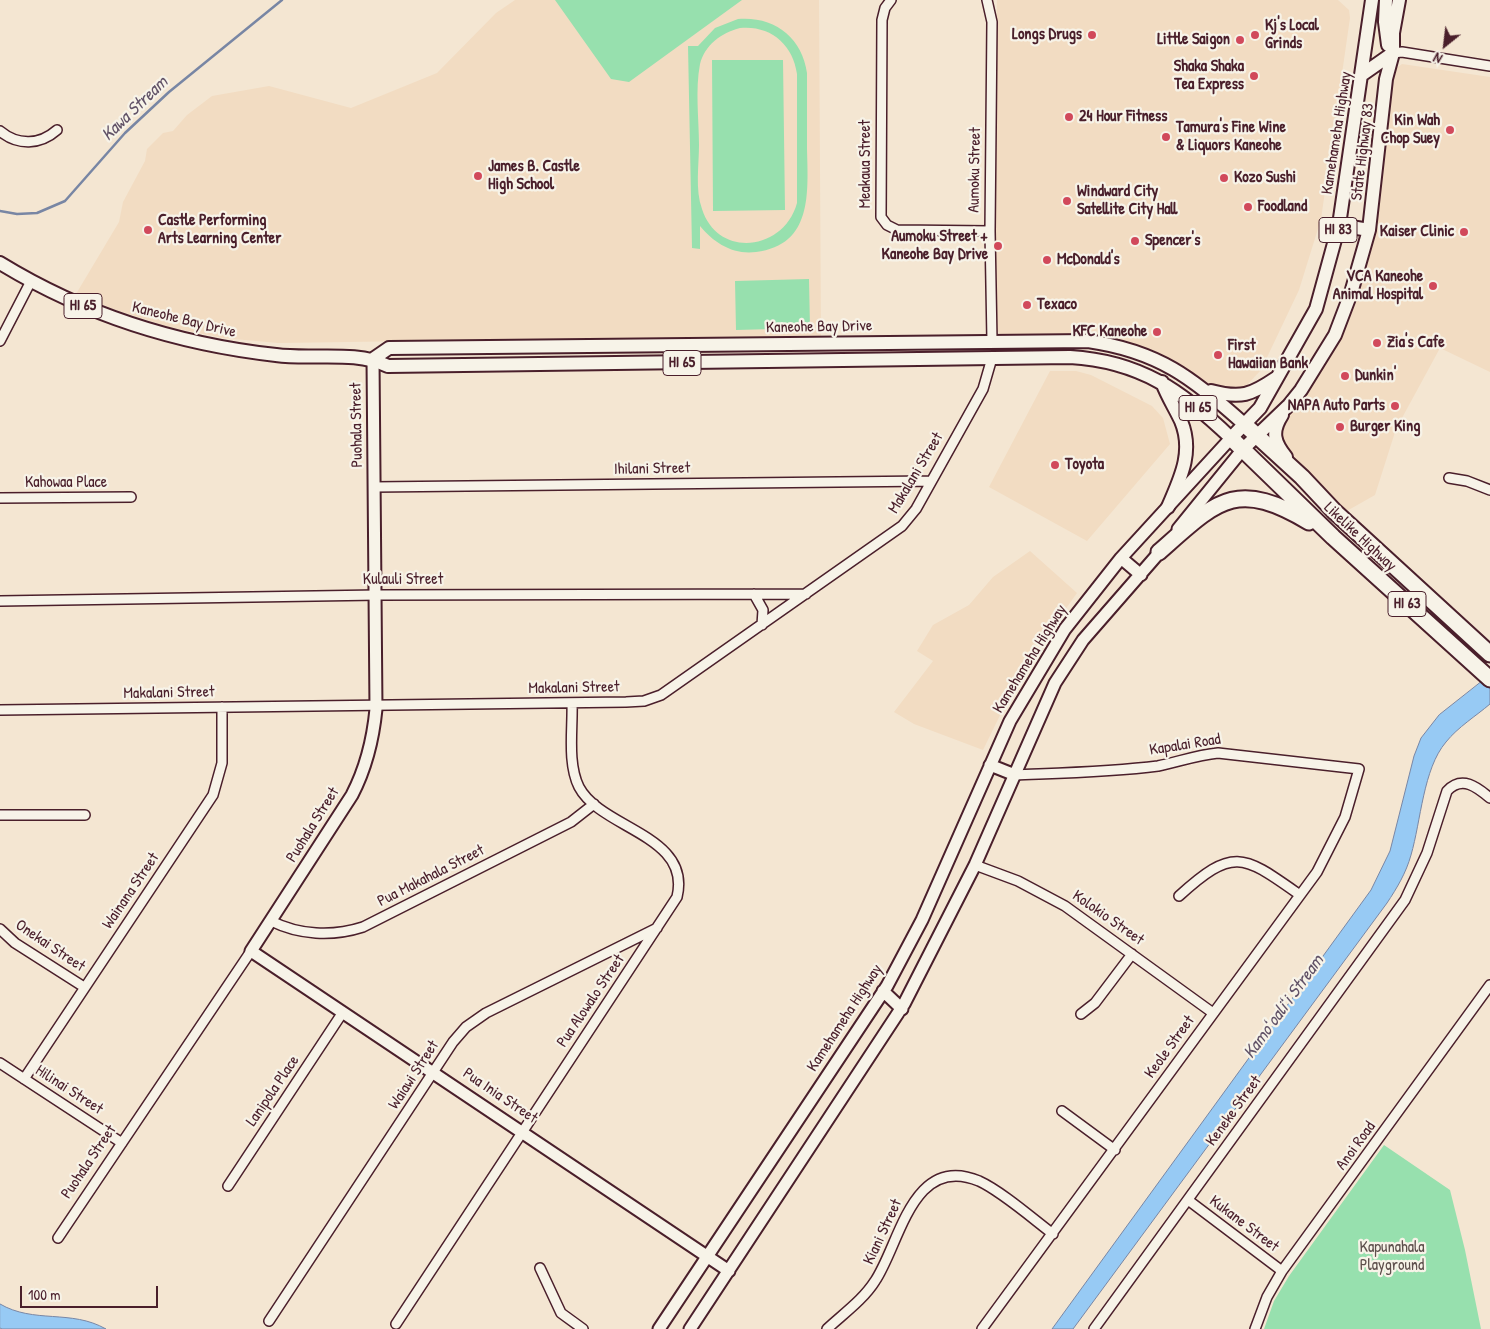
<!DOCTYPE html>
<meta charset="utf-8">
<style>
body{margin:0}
#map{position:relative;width:1490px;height:1329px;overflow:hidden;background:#f4e6d2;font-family:"Patrick Hand",sans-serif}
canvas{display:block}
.north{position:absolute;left:1420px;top:20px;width:50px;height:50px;-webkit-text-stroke:4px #f7f3e8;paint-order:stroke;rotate:209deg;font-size:14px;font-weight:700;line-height:20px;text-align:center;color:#4a1f2b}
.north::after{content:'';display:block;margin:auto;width:18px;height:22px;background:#4a1f2b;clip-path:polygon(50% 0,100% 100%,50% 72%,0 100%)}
.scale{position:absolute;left:20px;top:1286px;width:138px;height:22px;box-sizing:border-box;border:2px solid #4a1f2b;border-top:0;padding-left:6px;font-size:15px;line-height:18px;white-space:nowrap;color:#4a1f2b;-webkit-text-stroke:4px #f7f3e8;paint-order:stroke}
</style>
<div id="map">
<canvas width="1490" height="1329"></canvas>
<div class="north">N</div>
<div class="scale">100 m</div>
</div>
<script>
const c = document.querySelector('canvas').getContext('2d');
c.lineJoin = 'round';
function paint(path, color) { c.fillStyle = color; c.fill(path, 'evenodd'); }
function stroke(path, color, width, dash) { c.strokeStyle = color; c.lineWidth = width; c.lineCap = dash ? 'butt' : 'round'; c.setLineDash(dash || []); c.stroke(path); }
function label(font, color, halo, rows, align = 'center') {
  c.font = font + ' "Patrick Hand",sans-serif'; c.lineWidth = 4.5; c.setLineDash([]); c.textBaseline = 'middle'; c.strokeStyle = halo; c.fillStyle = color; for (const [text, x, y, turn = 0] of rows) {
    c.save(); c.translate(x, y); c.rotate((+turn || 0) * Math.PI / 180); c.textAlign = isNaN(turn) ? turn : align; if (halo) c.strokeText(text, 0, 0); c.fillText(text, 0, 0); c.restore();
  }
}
const built = new Path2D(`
 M515 0H819L821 337 678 342 487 340 278 343 223 338 169 327 116 310 76 294 119 222 123 202 145 161 147 149 163 133 173 131 187 115 212 96 269 86 351 108 437 73 496 13Z
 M997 0H1338L1349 10 1350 18 1321 219 1299 290 1261 370 1247 385 1236 389H1224L1209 384 1179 364 1148 353 1003 336 997 331 993 323Z
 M1402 64 1490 77V372L1440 348 1396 429 1375 495 1345 512 1288 450 1279 434 1356 283 1388 79 1395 69Z
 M1050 371H1076L1091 375 1152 406 1163 418 1170 444 1087 541 989 487Z
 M1030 551 1077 593 1037 649 1007 701 983 750 914 724 894 712 933 661 917 651 933 625 969 605 993 577Z`);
const green = new Path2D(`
 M555 0H742L629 82 611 79Z
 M738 19C774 16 802 37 807 73 807 98 807 124 807 149 808 192 813 245 756 252 733 255 714 243 700 226V249L692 248 688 46H698L715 28ZM740 28C770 25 793 44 797 74V203C784 251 718 259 702 209 695 190 699 165 699 145 699 119 695 90 700 64 705 45 721 33 740 28Z
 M712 60H783L785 210 713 211Z
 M809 279 810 328 736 330 735 281Z
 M1384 1145 1450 1190 1465 1250 1481 1329H1264L1274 1301 1289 1276Z`);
const water = new Path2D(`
 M1490 675V704C1476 716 1458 727 1446 742 1423 769 1421 821 1411 855 1406 873 1397 888 1387 903L1073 1329H1052L1371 890 1390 851 1414 756 1421 738 1439 715Z
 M0 1304C34 1324 71 1309 106 1329H2L0 1328Z`);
const stream = new Path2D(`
 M0 211 17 214 37 213 65 201 125 133 169 92 282 0`);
const street = new Path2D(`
 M891 0 885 8 882 20 881 217 887 225 897 230 990 231
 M987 0 992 22 990 231 992 341
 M1393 53 1402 52 1490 66
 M0 131C18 146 40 145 57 130
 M0 341 31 281
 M1449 478 1467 481 1490 490
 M374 487 931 481
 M0 498 131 497
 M754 594 763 610 762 625
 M0 601 378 595 806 594
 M0 710 626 702 644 701 661 695 902 526 916 509 983 389 992 358
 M0 815H85
 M975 865 1018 881 1065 906 1213 1013
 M1179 896C1234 846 1243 855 1300 895
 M271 921C299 935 332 937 363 927L571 822 594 804
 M0 929 15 943 84 987
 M1081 1014 1095 1003 1132 954
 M0 1063 122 1143
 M24 1079 213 795 222 763V707
 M1062 1111 1115 1150
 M228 1186 343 1012
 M1188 1200 1282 1271
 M58 1238 251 951
 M540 1268 561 1313 583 1329
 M269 1321 453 1042 466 1027 486 1013 657 928
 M396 1324 677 897C692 835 601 829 579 787 567 763 573 728 572 703
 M827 1329C843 1314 863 1300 875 1281 900 1244 912 1153 979 1181 1001 1191 1032 1218 1053 1234
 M982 1329 1317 872 1345 817 1359 769 1218 753C1197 755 1178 762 1158 766 1111 772 1063 773 1015 775
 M1094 1329 1405 900 1427 853 1447 791C1462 775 1477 787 1490 798
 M1255 1329 1267 1297 1282 1271 1490 985`);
const secondary = new Path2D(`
 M373 359 376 709C373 740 366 768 352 795L251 951 729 1271
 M1178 529 1243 449
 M1121 558 1141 575
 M990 765 1015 775
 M883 991 902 1009
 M659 1329 887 986 922 920 1010 721 1065 629 1121 558 1231 438
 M690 1329 904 1004 975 865 1055 683 1083 640 1165 546`);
const primary = new Path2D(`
 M1386 0 1385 22 1388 45
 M1363 74 1393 53
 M1339 225 1369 230
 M0 263C85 315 177 344 276 355 312 360 355 350 388 366L1070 357C1140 361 1182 391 1231 438L1260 408 1316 309 1339 225 1372 0
 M373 359 389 348 1088 341C1158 351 1193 378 1244 424
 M1162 382C1167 396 1175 408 1181 421 1194 452 1180 479 1168 507
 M1211 391C1241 399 1251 395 1276 378
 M1282 415C1271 432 1274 442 1286 457
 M1243 449 1289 405 1301 390 1335 335 1351 293 1369 230 1386 79 1393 53V33L1399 0`);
const highway = new Path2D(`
 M1244 424 1302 477 1334 511 1490 654
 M1231 438 1333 537 1490 679
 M1159 552C1217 501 1235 478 1309 522`);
const markers = [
 [1092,35,5,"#d1495b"],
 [1255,35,5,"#d1495b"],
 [1240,40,5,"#d1495b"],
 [1254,76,5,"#d1495b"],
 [1069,117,5,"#d1495b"],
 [1450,130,5,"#d1495b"],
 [1166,137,5,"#d1495b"],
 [478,176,5,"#d1495b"],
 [1224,178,5,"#d1495b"],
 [1067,201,5,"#d1495b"],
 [1248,207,5,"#d1495b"],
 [148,230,5,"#d1495b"],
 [1464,232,5,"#d1495b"],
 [1135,241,5,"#d1495b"],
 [998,246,5,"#d1495b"],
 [1047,260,5,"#d1495b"],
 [1433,286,5,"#d1495b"],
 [1027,305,5,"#d1495b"],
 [1157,332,5,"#d1495b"],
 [1377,343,5,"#d1495b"],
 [1218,355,5,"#d1495b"],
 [1345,376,5,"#d1495b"],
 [1395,406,5,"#d1495b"],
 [1340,427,5,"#d1495b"],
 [1055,465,5,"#d1495b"]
];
const shields = [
 [1338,230,38],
 [83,306,38],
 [682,363,38],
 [1198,408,38],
 [1407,604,38]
];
const shieldNames = [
 ["HI 83",1338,230],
 ["HI 65",83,306],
 ["HI 65",682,363],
 ["HI 65",1198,408],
 ["HI 63",1407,604]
];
const poiNames = [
 ["Kj's Local",1265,26],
 ["Grinds",1265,44],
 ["Longs Drugs",1082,35,"right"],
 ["Little Saigon",1230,40,"right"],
 ["Shaka Shaka",1244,67,"right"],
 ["Tea Express",1244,85,"right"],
 ["24 Hour Fitness",1079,117],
 ["Kin Wah",1440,121,"right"],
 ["Chop Suey",1440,139,"right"],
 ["Tamura's Fine Wine",1176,128],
 ["& Liquors Kaneohe",1176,146],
 ["James B. Castle",488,167],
 ["High School",488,185],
 ["Kozo Sushi",1234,178],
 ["Windward City",1077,192],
 ["Satellite City Hall",1077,210],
 ["Foodland",1258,207],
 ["Castle Performing",158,221],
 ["Arts Learning Center",158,239],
 ["Kaiser Clinic",1454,232,"right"],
 ["Aumoku Street +",988,237,"right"],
 ["Kaneohe Bay Drive",988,255,"right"],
 ["Spencer's",1145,241],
 ["McDonald's",1057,260],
 ["VCA Kaneohe",1423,277,"right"],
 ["Animal Hospital",1423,295,"right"],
 ["Texaco",1037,305],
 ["KFC Kaneohe",1147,332,"right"],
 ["Zia's Cafe",1387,343],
 ["First",1228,346],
 ["Hawaiian Bank",1228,364],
 ["Dunkin'",1355,376],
 ["NAPA Auto Parts",1385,406,"right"],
 ["Burger King",1350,427],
 ["Toyota",1065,465]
];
const streetNames = [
 ["Kamehameha Highway",1337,133,-81],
 ["State Highway 83",1363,152,-83],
 ["Meakaua Street",866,164,-90],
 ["Aumoku Street",975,170,-89],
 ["Kaneohe Bay Drive",184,320,14],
 ["Kaneohe Bay Drive",819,327,-1],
 ["Puohala Street",357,425,-91],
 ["Ihilani Street",652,469,-1],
 ["Makalani Street",916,473,-59],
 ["Kahowaa Place",66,483],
 ["Likelike Highway",1360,537,43],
 ["Kulauli Street",403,580],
 ["Kamehameha Highway",1030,659,-58],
 ["Makalani Street",574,688,-1],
 ["Makalani Street",169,693,-1],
 ["Kapalai Road",1185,745,-9],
 ["Puohala Street",313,825,-58],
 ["Pua Makahala Street",431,876,-27],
 ["Wainana Street",131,891,-56],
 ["Kolokio Street",1108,918,35],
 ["Onekai Street",50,946,34],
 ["Pua Alowalo Street",591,1001,-56],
 ["Kamehameha Highway",845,1018,-57],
 ["Keole Street",1170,1047,-54],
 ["Waiawi Street",414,1075,-57],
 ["Hilinai Street",69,1090,33],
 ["Lanipola Place",273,1091,-56],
 ["Pua Inia Street",500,1096,34],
 ["Keneke Street",1234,1111,-54],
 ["Anoi Road",1356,1146,-54],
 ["Puohala Street",89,1162,-56],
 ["Kukane Street",1244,1224,37],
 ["Kiani Street",883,1232,-65]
];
const parkNames = [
 ["Kapunahala",1392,1248],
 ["Playground",1392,1266]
];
const waterNames = [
 ["Kawa Stream",135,109,-44],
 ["Kamoʻoaliʻi Stream",1284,1007,-54]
];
paint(built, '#f2dcc2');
paint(green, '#97e0ae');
paint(water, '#97caf4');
stroke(water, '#7886a4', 1);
stroke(stream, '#7886a4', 2.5);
stroke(street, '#4a1f2b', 12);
stroke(secondary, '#4a1f2b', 15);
stroke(primary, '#4a1f2b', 16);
stroke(highway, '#4a1f2b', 19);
stroke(street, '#f7f3e8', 9);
stroke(secondary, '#f7f3e8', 11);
stroke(primary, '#f7f3e8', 12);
stroke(highway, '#f7f3e8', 15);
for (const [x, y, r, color] of markers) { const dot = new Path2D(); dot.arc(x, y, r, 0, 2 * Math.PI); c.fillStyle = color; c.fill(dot); stroke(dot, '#f7f3e8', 2); }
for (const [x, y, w] of shields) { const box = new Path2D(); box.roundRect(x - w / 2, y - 12.5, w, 25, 4); c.fillStyle = '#f7f3e8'; c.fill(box); stroke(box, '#4a1f2b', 1); }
label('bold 15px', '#4a1f2b', null, shieldNames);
label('bold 16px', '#4a1f2b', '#f7f3e8', poiNames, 'left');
label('16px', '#4a1f2b', '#f7f3e8', streetNames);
label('16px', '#5d4f4c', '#f7f3e8', parkNames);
label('italic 18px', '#615267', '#f7f3e8', waterNames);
</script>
